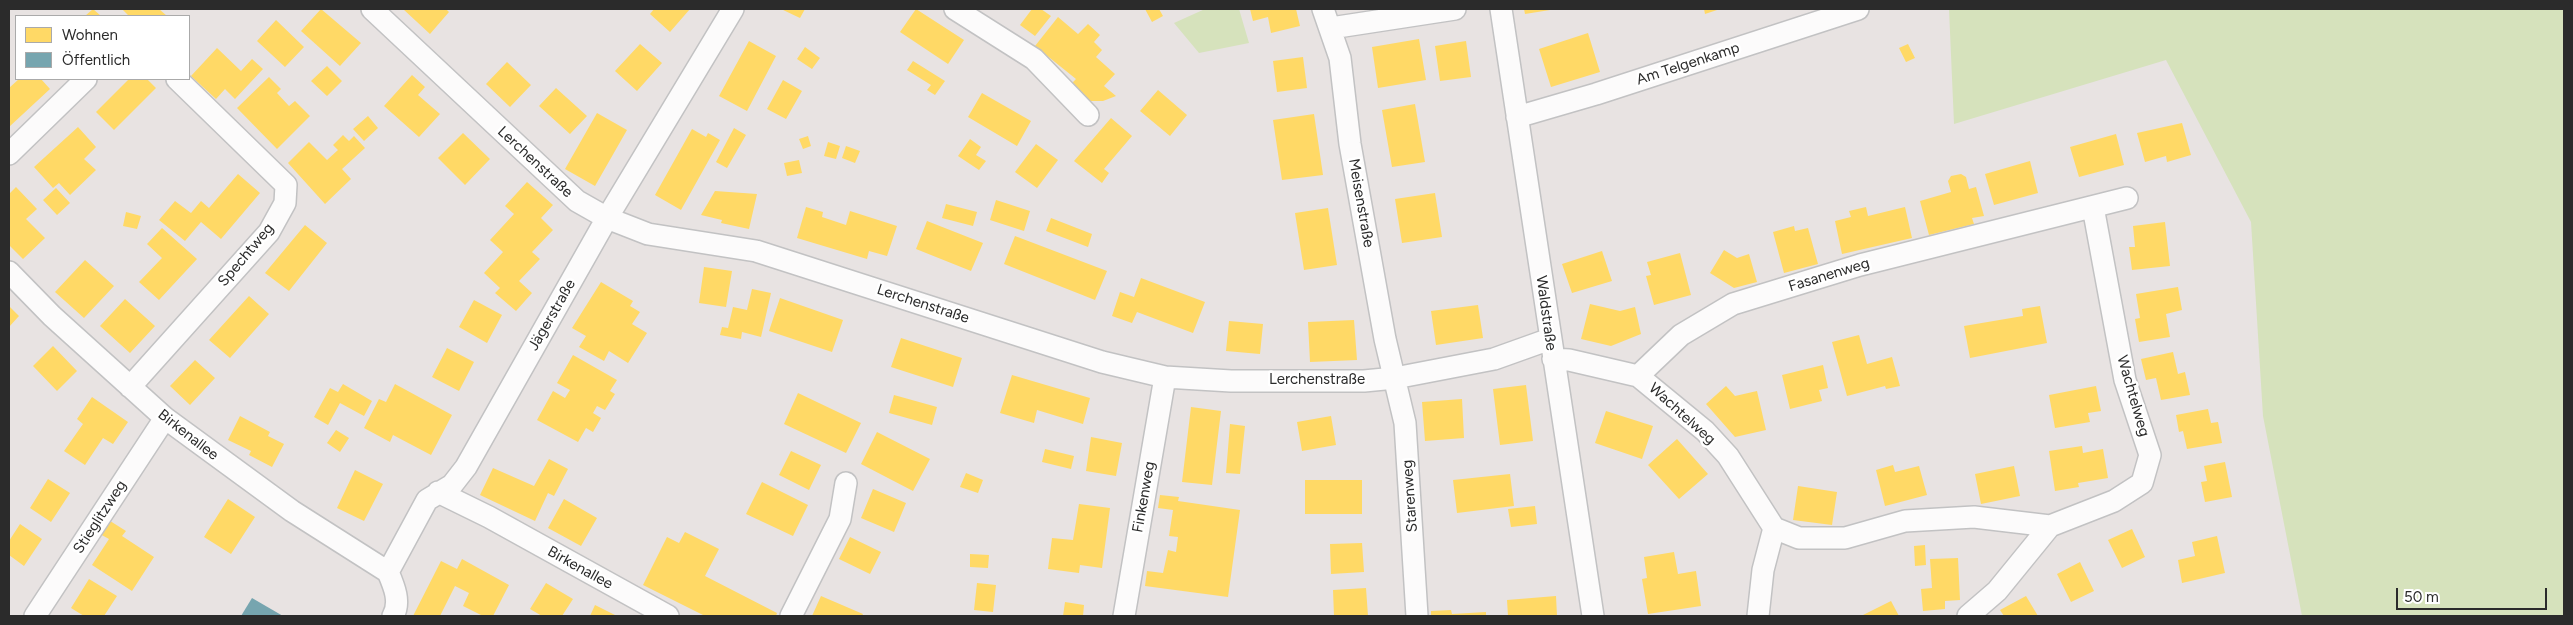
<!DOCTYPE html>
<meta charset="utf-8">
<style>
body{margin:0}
#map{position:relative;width:2573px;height:625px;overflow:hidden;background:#e8e3e2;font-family:Figtree,sans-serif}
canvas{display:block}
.frame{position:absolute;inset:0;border:10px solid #2b2b2b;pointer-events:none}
.legend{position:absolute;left:15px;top:15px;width:175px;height:65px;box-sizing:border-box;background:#fff;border:1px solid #aaa;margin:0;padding:6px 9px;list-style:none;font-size:15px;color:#2b2b2b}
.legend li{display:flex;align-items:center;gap:10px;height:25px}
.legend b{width:25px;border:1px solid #aaa}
.scale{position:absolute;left:2396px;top:588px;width:151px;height:22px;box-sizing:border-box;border:2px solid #2b2b2b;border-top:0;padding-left:6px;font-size:15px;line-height:18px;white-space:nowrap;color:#2b2b2b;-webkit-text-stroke:4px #fff;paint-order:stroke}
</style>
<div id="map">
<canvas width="2573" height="625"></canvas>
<div class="frame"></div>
<ul class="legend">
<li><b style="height:14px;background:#ffd966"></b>Wohnen</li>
<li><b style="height:14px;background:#76a5af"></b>Öffentlich</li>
</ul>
<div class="scale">50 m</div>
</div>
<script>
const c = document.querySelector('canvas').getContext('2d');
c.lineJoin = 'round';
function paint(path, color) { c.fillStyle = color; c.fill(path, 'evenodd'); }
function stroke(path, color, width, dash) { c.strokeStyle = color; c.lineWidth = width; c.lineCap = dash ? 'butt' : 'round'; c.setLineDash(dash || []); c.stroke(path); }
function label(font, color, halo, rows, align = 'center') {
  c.font = font + ' Figtree,sans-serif'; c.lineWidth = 5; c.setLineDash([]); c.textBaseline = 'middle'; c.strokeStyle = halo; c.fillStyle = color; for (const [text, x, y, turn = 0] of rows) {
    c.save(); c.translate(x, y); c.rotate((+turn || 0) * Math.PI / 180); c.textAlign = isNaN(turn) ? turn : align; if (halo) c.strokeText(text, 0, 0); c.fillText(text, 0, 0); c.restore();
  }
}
const green = new Path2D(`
 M1205 9H1239L1249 43 1199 53 1174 23Z
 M1949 9H2564V616H2302L2263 416 2251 222 2166 60 1954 124Z`);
const homes = new Path2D(`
 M93 9 101 16H85Z
 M122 9H159L167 16H129Z
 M321 9 361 43 340 66 301 31Z
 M403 9H446L449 12 430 34Z
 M654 9H690L670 32 650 14Z
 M781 9H805L800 18Z
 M916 9 964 40 948 64 900 32Z
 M1032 9H1041L1051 16 1035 36 1020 25Z
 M1145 9H1159L1163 16 1152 22Z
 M1250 9H1296L1300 26 1271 33 1268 17 1253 21Z
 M1524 9H1550V10L1525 14Z
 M1704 9H1720L1705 14Z
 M1058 17 1078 34 1088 24 1100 35 1094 42 1102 50 1096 57 1115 74 1104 86 1116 96 1103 101H1085L1069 86 1076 79 1035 46Z
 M276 20 304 47 285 67 257 41Z
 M1588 33 1600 72 1551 87 1539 49Z
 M1419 39 1426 80 1378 88 1372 47Z
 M749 41 776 56 747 111 719 96Z
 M1466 41 1471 77 1440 81 1435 46Z
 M640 44 662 63 637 91 615 71Z
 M1908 44 1915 58 1906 62 1899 48Z
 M805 47 820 58 812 69 797 59Z
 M217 48 241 71 252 59 263 69 235 99 225 89 216 99 191 76Z
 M1303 57 1307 88 1277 92 1273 61Z
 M913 61 945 81 935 95 927 90 931 85 907 70Z
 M507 62 531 85 510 107 486 84Z
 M327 66 342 81 327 96 311 81Z
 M412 75 425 87 418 95 440 114 419 137 384 106Z
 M269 77 281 89 277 93 289 106 295 101 310 116 277 149 237 108Z
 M19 79H41L50 89 9 127V88Z
 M129 79H147L156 88 114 130 96 112Z
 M783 80 802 91 786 119 767 109Z
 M556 88 587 116 570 134 539 106Z
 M1158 90 1187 115 1170 136 1140 111Z
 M982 93 1031 121 1017 146 968 117Z
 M1415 104 1425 162 1392 167 1382 110Z
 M597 113 627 130 595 186 565 169Z
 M1314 114 1323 175 1282 180 1273 120Z
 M368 116 378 128 364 141 353 129Z
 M1111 118 1132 136 1104 169 1109 173 1102 183 1074 161Z
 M2182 123 2191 155 2167 162 2166 156 2145 162 2137 133Z
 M78 127 96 147 84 159 96 170 70 195 59 183 53 188 34 167Z
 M734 128 746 135 727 168 716 162Z
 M692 129 706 137 708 133 720 140 681 210 655 195Z
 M463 133 490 159 465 185 438 158Z
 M2116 134 2124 165 2079 177 2070 147Z
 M343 135 349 141 354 136 365 148 342 169 351 179 325 204 288 163 309 142 327 160 338 150 333 145Z
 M808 136 811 146 803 149 799 139Z
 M970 139 981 147 976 155 986 161 979 170 958 156Z
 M828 142 840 146 836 159 824 156Z
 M1036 144 1058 160 1037 188 1015 172Z
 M846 146 860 151 855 163 842 158Z
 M799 160 802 173 787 176 784 163Z
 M2030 161 2038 193 1994 205 1985 174Z
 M238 174 260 193 221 239 201 222 185 241 159 220 175 201 191 213 201 201 209 208Z
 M1961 174 1966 177 1969 189 1976 187 1984 216 1972 218 1974 224 1929 235 1920 201 1951 192 1948 181 1951 176Z
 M527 182 553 205 541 218 553 230 532 252 540 259 519 281 532 293 516 311 495 293 500 288 484 273 503 252 490 240 514 214 505 206Z
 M16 187 37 209 26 219 45 238 23 259 9 245V194Z
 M56 188 70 203 57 215 43 200Z
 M715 191 757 194 749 229 721 223 722 220 701 215Z
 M1435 193 1442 237 1402 243 1395 199Z
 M996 200 1030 211 1024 231 990 220Z
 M946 204 977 212 973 226 942 218Z
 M806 207 823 212 822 217 846 225 850 211 897 226 887 256 869 251 867 259 797 238Z
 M1866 207 1868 216 1905 207 1912 238 1842 254 1835 221 1851 217 1849 211Z
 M1328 208 1337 265 1304 270 1295 213Z
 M126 212 141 216 137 229 123 226Z
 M1051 218 1092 234 1088 247 1046 231Z
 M927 221 983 243 971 271 916 249Z
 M2165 222 2170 266 2132 270 2129 247H2135L2133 226Z
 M305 225 327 243 289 291 265 273Z
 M1794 226 1795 231 1808 228 1818 264 1784 273 1773 232Z
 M162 228 197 259 159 300 139 282 162 258 147 244Z
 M1015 236 1107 271 1095 300 1004 264Z
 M1724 250 1737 258 1749 254 1757 282 1734 288 1710 273Z
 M1602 251 1612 281 1572 293 1562 264Z
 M1680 253 1691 295 1654 305 1646 276 1651 275 1647 262Z
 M85 260 114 286 84 318 55 292Z
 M704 267 732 271 726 307 699 303Z
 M1141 278 1205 302 1193 333 1137 312 1132 323 1112 316 1120 292 1134 297Z
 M601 282 633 301 630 306 640 312 632 324 647 333 628 363 609 351 604 361 579 347 586 336 572 328Z
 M2178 287 2182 310 2166 314 2170 337 2139 342 2135 319 2140 318 2136 294Z
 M752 289 771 293 761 337 742 332 741 339 720 335 722 327 728 328 733 307 747 310Z
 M249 296 269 314 230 358 209 340Z
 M780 298 843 320 832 352 769 331Z
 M125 299 155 326 130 353 100 326Z
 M474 300 502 315 487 343 459 327Z
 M1590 304 1620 311 1635 307 1641 334 1611 346 1581 339Z
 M1478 305 1483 338 1436 345 1431 311Z
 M9 306 19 316 9 327Z
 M2040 306 2047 343 1970 358 1964 326 2023 316 2022 309Z
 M1354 320 1357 360 1310 362 1308 322Z
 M1229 321 1263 324 1260 354 1226 351Z
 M1859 335 1867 364 1892 357 1900 386 1886 389 1885 386 1847 396 1832 342Z
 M901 338 962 358 953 387 891 367Z
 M53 346 77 371 57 391 33 366Z
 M447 348 474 362 459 391 432 377Z
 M2173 352 2178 374 2185 372 2190 395 2161 400 2156 378 2146 380 2141 359Z
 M573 355 617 380 610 391 615 394 605 410 597 406 593 413 601 418 593 432 586 428 578 442 537 420 553 391 565 398 570 390 557 383Z
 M195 360 215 378 190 405 170 386Z
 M1823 365 1828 388 1819 390 1822 401 1790 409 1782 375Z
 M1012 375 1090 398 1083 424 1037 410 1034 423 1000 413Z
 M343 384 372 401 364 416 340 403 328 425 314 417 330 388 338 392Z
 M395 384 452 415 431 455 393 435 390 442 364 428 379 399 386 402Z
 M1526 385 1533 441 1500 445 1493 389Z
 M1726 386 1735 396 1757 391 1766 430 1735 437 1706 404Z
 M2096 386 2101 411 2088 413 2090 422 2055 428 2049 395Z
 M798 393 861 423 846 453 784 424Z
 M894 395 937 407 932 425 889 413Z
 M92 397 128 422 113 444 103 438 85 465 64 451 83 424 77 419Z
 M1462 399 1464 438 1425 441 1422 402Z
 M1191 407 1221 411 1212 485 1182 482Z
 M2208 409 2211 423 2218 422 2222 443 2187 449 2183 431 2179 432 2176 415Z
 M1606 411 1653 426 1642 459 1595 443Z
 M240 416 270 432 268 436 284 444 272 467 249 455 251 451 228 440Z
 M1331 416 1336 445 1302 451 1297 422Z
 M1230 424 1245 426 1240 474 1226 473Z
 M336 430 349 438 340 452 327 443Z
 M877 432 930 459 913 491 861 464Z
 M1091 437 1122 443 1116 476 1086 471Z
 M1677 439 1708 474 1679 499 1648 465Z
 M2082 446 2083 453 2103 449 2108 478 2078 483 2079 487 2055 491 2049 451Z
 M1045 449 1074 456 1071 469 1042 462Z
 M791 451 821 465 809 490 779 475Z
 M549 459 568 469 554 496 548 493 535 521 480 495 493 468 534 486Z
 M2225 462 2232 497 2205 502 2201 482 2207 481 2204 466Z
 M1893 465 1895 472 1919 466 1927 495 1885 506 1876 470Z
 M2014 466 2020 496 1981 504 1975 474Z
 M355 470 383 484 364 521 337 508Z
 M966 473 983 480 978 493 960 487Z
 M1510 474 1514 506 1457 513 1453 480Z
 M48 479 70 493 51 522 30 508Z
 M1305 480H1362V514H1305Z
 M762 482 808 505 793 536 746 514Z
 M1798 486 1837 492 1832 525 1793 520Z
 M873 489 906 503 894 532 861 518Z
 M1160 495 1179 497 1178 501 1240 510 1228 597 1145 586 1147 571 1163 573 1168 550 1176 552 1178 537 1169 536 1173 510 1158 508Z
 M228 499 255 517 231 554 204 537Z
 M564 499 597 518 581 546 548 528Z
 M1079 504 1110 508 1102 568 1080 565 1079 573 1048 569 1052 538 1073 540Z
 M1535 506 1537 524 1511 527 1508 509Z
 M107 519 126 531 122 536 154 557 132 591 92 565 109 539 98 533Z
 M20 524 42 539 24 566 9 555V541Z
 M2132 529 2145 557 2122 568 2108 540Z
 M685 532 719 549 705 576 777 613 776 616H705L643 585 667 537 679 543Z
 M2217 536 2225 573 2182 583 2178 560 2195 556 2192 542Z
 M850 537 881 552 870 574 839 559Z
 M1362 543 1364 572 1331 574 1330 544Z
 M1925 545 1926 565 1915 566 1914 546Z
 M1674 552 1678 574 1696 571 1701 606 1648 614 1642 579 1647 578 1644 557Z
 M970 554 989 555 988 568 970 567Z
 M1958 558 1960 600 1945 601V609L1923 611 1921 589 1932 588 1930 559Z
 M462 559 509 585 493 616H483L463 606 469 593 455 586 440 616H413L441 561 457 569Z
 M2080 562 2094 591 2071 602 2057 574Z
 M89 579 117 596 104 616H84L71 608Z
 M546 583 573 599 562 616H542L530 609Z
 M977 583 996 585 993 612 974 610Z
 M1366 588 1368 616H1334L1333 590Z
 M821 596 863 614 862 616H812Z
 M1556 596 1557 616H1508L1507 600Z
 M2026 596 2038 616H2004L2000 610Z
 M1891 601 1899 616H1861Z
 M1065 602 1084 605 1083 616H1063Z
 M595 605 617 616H590Z
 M1451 610 1452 614 1486 612V616H1431V611Z`);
const public = new Path2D(`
 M252 598 283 616H241Z`);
const minor = new Path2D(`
 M372 9 577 201 607 218 648 234 756 251 1102 362 1165 377 1231 381H1364L1395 378 1494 359 1550 339
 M955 9 1034 59 1088 115
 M1323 9 1340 58 1350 144 1385 339 1405 423 1417 616
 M1501 9 1593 616
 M1331 28 1455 9
 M1517 117 1596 94 1858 9
 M9 154 86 79
 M9 272 52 316 165 418 292 511 388 572
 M1553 359 1569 360 1638 376 1681 335 1733 304 1860 265 2127 198
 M1638 376 1705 431 1728 456 1774 528 1799 538H1845L1905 521 1974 517 2050 526 2114 501 2142 483 2150 455 2125 380 2093 207
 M130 387 269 232 285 203 286 185 177 79
 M438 492 489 517 668 616
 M35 616 165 418
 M393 616C401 602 394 586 388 572L427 500 452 485 466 467 607 218 733 9
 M791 616 840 519 846 483
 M1124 616 1165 377
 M1758 616 1763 570 1774 528
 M1968 616 1997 591 2050 526`);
const streetNames = [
 ["Am Telgenkamp",1688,64,-18],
 ["Lerchenstraße",535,162,43],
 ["Meisenstraße",1361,203,80],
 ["Spechtweg",246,255,-50],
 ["Fasanenweg",1829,275,-17],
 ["Lerchenstraße",923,304,18],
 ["Waldstraße",1546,313,82],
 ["Jägerstraße",552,315,-60],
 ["Lerchenstraße",1317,380],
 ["Wachtelweg",2133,396,74],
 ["Wachtelweg",1682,414,42],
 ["Birkenallee",188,435,38],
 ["Starenweg",1410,496,-94],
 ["Finkenweg",1144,497,-80],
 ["Stieglitzweg",100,517,-57],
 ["Birkenallee",580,568,29]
];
paint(green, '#d6e2bc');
paint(homes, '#ffd966');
paint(public, '#76a5af');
stroke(minor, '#c2c2c3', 24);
stroke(minor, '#fcfbfb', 21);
label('15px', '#2b2b2b', '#fff', streetNames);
</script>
